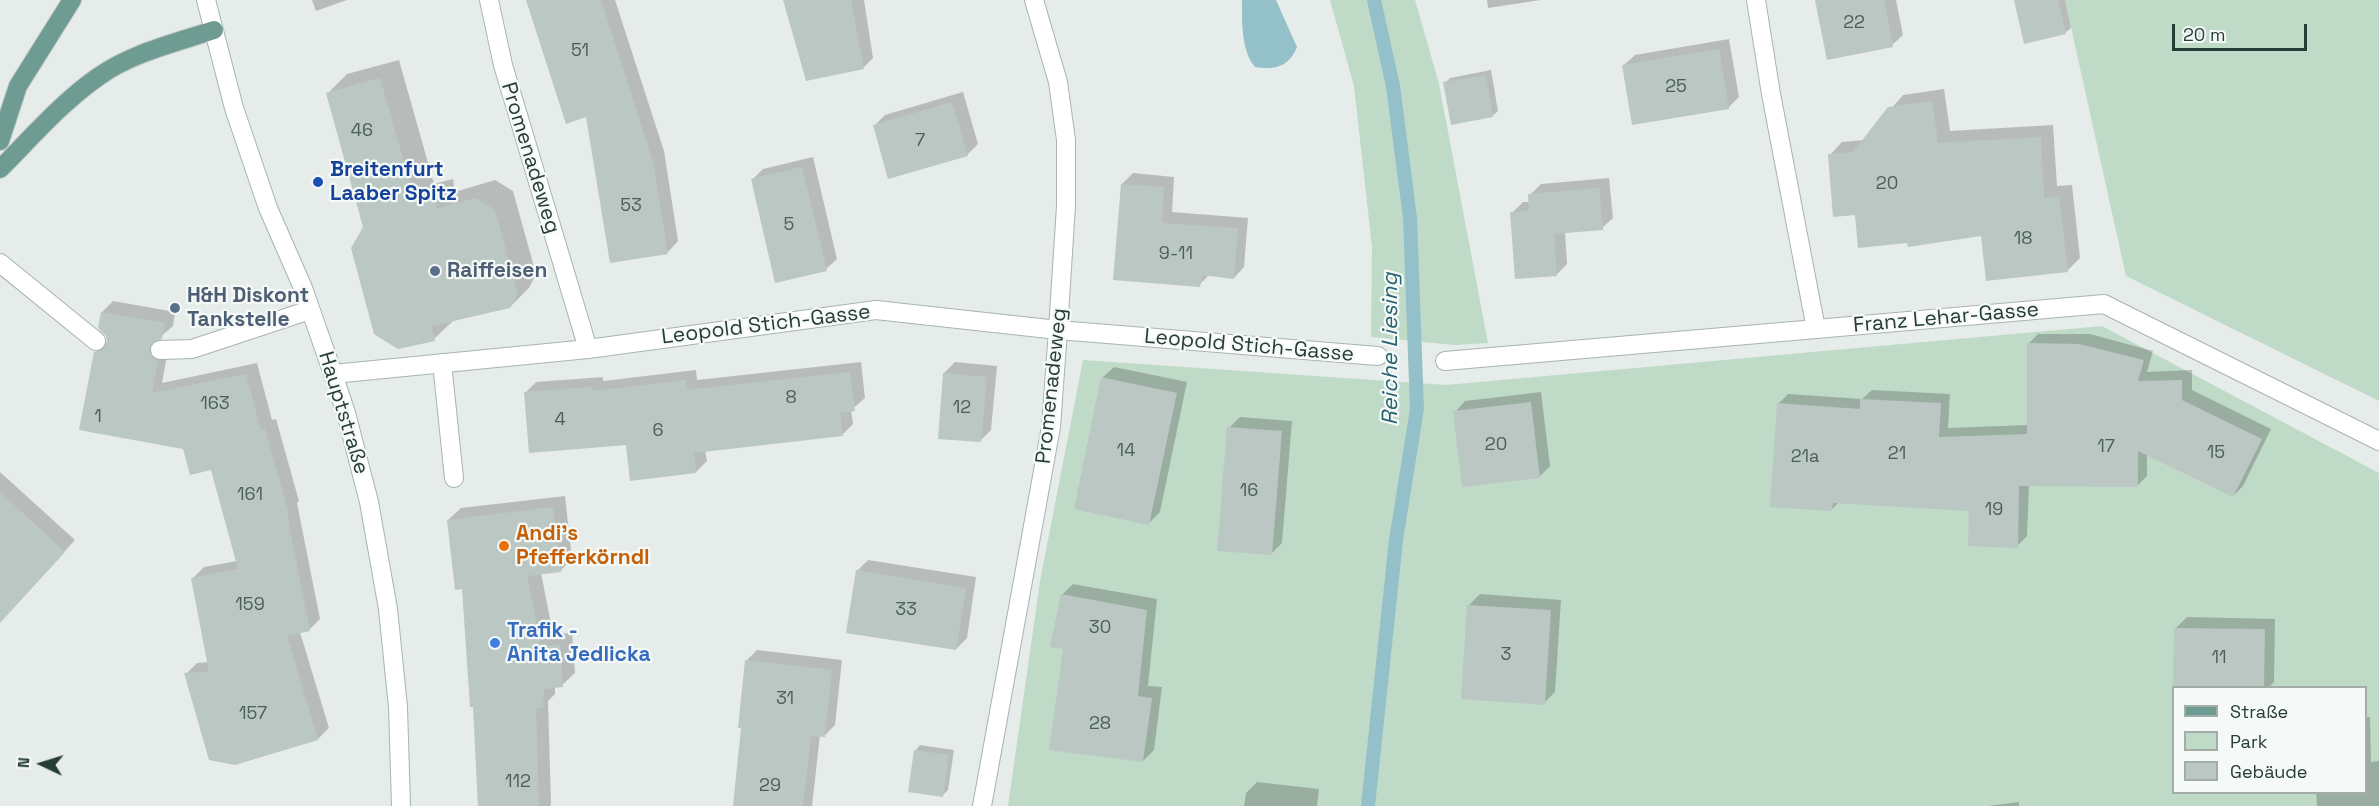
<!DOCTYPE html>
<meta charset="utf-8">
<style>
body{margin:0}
#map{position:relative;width:2379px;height:806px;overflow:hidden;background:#e5ece9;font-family:"Space Grotesk",sans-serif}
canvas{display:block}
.legend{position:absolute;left:2172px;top:686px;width:195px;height:108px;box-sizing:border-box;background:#f5f9f7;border:2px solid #a2adaa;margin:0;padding:8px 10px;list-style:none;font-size:18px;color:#263c37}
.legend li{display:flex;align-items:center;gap:12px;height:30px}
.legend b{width:30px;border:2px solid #a2adaa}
.north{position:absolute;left:12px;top:734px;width:60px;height:60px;-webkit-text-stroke:4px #f5f9f7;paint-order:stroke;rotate:274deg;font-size:16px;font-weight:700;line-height:24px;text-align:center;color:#263c37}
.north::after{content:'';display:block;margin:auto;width:21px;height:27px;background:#263c37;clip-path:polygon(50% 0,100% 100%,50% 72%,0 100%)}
.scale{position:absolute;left:2172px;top:24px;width:135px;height:27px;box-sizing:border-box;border:3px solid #263c37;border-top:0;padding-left:8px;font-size:18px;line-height:21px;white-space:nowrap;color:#263c37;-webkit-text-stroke:4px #f5f9f7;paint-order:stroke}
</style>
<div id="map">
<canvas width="2379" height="806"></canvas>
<ul class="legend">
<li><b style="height:8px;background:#6f9c92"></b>Straße</li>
<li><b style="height:16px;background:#c0dac8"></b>Park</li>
<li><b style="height:16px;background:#bac7c2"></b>Gebäude</li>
</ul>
<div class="north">N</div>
<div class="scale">20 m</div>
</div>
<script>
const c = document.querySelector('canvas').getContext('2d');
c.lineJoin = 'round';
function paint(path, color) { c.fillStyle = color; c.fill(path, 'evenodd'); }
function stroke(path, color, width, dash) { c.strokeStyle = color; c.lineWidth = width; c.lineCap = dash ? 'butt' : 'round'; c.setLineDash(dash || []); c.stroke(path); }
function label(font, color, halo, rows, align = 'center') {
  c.font = font + ' "Space Grotesk",sans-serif'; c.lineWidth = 4.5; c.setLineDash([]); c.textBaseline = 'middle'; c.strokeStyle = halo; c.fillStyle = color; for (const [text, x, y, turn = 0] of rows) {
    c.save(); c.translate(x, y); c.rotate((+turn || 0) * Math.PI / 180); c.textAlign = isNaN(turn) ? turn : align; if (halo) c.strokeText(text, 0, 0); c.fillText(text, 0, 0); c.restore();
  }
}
const green = new Path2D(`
 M1330 0H1415L1439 84 1488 343 1455 345 1371 337 1372 247 1354 86Z
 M2065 0H2379V401L2126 276Z
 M2102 326 2379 473V806H1008L1040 581 1083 360 1446 385ZM2174 688H2366V792H2174Z`);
const water = new Path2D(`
 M1242 0H1276L1297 47C1289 67 1275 70 1255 67 1241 51 1242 21 1242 0Z`);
const shadow = new Path2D(`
 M312 0H347L316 11Z
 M528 0H615L664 151 678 241 668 252 587 115Z
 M784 0H864L873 58 863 68Z
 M1487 0H1541L1488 8Z
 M1817 0H1896L1903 35 1892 45Z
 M2018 0H2065L2071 28 2065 33Z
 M1729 39 1739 97 1728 108 1624 65 1635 55Z
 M399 60 434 184 453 179 455 192 495 180 513 191 536 274 529 288 510 307 453 321 434 339 364 227 328 93 347 74Z
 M1491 70 1498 111 1492 116 1445 83 1450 78Z
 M1944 89 1950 131 2053 125 2057 186 2072 185 2080 258 2067 271 1983 234 1908 242 1857 213 1830 155 1842 142 1864 140 1903 95Z
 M963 92 978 144 967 155 874 126 885 115Z
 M813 157 837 259 826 269 752 180 763 169Z
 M1133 173 1174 177 1172 212 1248 218 1244 267 1234 278 1210 274 1199 285 1122 184Z
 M1609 178 1613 218 1602 228 1565 232 1567 264 1556 275 1512 213 1523 202H1530V195L1541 184Z
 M113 301 175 312 173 326 159 338 162 345 168 350 162 383 257 363 272 420 276 419 299 501 297 503 320 619 309 630 300 632 329 728 318 739 186 674 197 663 209 662 193 578 204 567 237 561 212 468 184 447 95 353 108 341 102 312Z
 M2038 334H2090L2153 351 2147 372 2192 370V390L2271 429 2243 486 2233 496 2147 454V476L2137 486 2029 485 2027 536 2017 546 1971 509 1839 502 1832 509 1778 404 1788 394 1862 399 1872 390 1950 394 1948 428 2028 425V344Z
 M861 362 865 398 851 410 853 424 842 435 705 450 707 461 696 472 627 444 525 393 536 382 603 377V381L696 370 697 380Z
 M955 362 997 366 991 430 980 441 944 373Z
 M1114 367 1187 382 1160 512 1149 523 1103 377Z
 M1541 392 1550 466 1539 477 1455 412 1465 401Z
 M1240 417 1292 421 1282 543 1271 554 1229 428Z
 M0 472 75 540 0 622Z
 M565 496 572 559 560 571 541 573 553 634 572 633 575 673 562 685 555 686V694L548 701 551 804 550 806H479L474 706 464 587 448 520 461 508Z
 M868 560 976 577 967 638 956 649 857 571Z
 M1073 584 1157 599 1148 686 1162 687 1154 750 1143 761 1062 595Z
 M1480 594 1561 600 1555 692 1544 703 1469 605Z
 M2187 617 2275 619 2274 682 2268 688H2175L2176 628Z
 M757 650 842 660 835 725 824 736 820 735 812 806H734L743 727 746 661Z
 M2366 717H2370L2371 762 2379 761V806H2317L2316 792H2366Z
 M920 745 954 750 948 790 942 796 915 751Z
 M1257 782 1319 789 1317 806H1244L1246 793Z
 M2019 802V806H1988Z`);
const stream = new Path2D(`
 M1368 806 1396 540 1417 409 1410 218 1393 86 1374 0`);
const building = new Path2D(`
 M526 0H601L653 162 668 254 610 263 586 117 566 124Z
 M783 0H851L864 69 806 81Z
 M1815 0H1884L1893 47 1827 60Z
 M2014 0H2058L2066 34 2024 44Z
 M1719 49 1729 109 1632 125 1622 65Z
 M1486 75 1493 117 1451 125 1443 82Z
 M380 78 415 201 434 197 437 209 475 198 495 210 518 294 510 308 431 326 435 341 398 349 374 334 351 248 363 227 326 93Z
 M1932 101 1938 143 2041 137 2044 198 2059 197 2068 272 1986 281 1981 236 1908 247 1907 243 1858 248 1855 215 1833 217 1828 154 1853 152 1888 107Z
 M952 102 968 156 888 179 873 125Z
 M802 167 827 271 775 283 751 179Z
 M1121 184 1164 187 1162 223 1238 228 1234 279 1202 275 1200 287 1113 280Z
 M1599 188 1603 230 1554 234 1557 276 1515 279 1510 212 1529 211 1528 194Z
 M101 312 165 323 162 339 154 341 149 350 151 356 158 361 152 393 246 374 261 430 265 429 289 514H287L310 631 287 636 318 740 235 765 209 760 184 673 209 672 191 578 238 569 211 470 190 475 183 449 79 430 94 352 101 351 107 343 106 336 98 328Z
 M2027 343 2079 344 2144 360 2138 381 2182 380V400L2262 439 2233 497 2138 451V487L2019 486 2018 548 1968 546 1969 511 1833 503 1832 511 1770 507 1777 403 1860 409V399L1941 403 1939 437 2027 434Z
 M850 372 855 411 840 413 843 436 694 453 696 473 630 481 626 445 529 453 524 392 592 387 593 391 686 380 687 390Z
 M943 373 987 377 981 442 938 439Z
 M1101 377 1177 393 1149 525 1074 509Z
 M1531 402 1540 478 1462 487 1453 411Z
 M1227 427 1282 431 1272 555 1217 551Z
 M0 492 65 552 0 623Z
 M553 507 561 572 527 576 541 646 560 645 563 687 544 689 543 708H536L539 806H478L473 707H470L462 589 455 590 447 520Z
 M856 570 966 588 956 650 846 633Z
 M1061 594 1147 610 1138 696 1152 698 1143 762 1049 750 1063 649 1050 647Z
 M1467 605 1551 610 1545 705 1461 699Z
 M2174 628 2265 629 2264 687H2173Z
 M745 660 832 670 825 737 811 736 803 806H733L741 728H738Z
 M914 750 949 755 943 797 908 792Z`);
const lane = new Path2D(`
 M0 263 96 341
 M160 350 192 349 310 310
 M442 363 454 478`);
const street = new Path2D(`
 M489 0 503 65 588 349
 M1756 0 1771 94 1816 329 2104 304 2379 441
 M1445 361 1816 329
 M333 374 588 349 876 310 1058 330 1378 356
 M982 806 1051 427 1058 330 1066 206V140L1058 82 1034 0`);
const secondary = new Path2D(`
 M206 0 234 108 268 208 303 288 333 374 346 413 369 502 388 609 398 707 401 806`);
const primary = new Path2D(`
 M0 141 18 86 72 0
 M0 169C31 138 62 102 98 77 131 53 175 43 214 30`);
const markers = [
 [318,182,6,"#1a4fb4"],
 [435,271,6,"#5c6f8a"],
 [175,308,6,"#5c6f8a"],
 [504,546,6,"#e8710a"],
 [495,643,6,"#3f7fe0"]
];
const numberNames = [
 ["22",1854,23],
 ["51",580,51],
 ["25",1676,87],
 ["46",362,131],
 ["7",920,141],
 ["20",1887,184],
 ["53",631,206],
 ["5",789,225],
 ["18",2023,239],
 ["9-11",1176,254],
 ["8",791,398],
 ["163",215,404],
 ["12",962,408],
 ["1",98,417],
 ["4",560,420],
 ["6",658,431],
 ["20",1496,445],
 ["17",2106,447],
 ["14",1126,451],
 ["15",2216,453],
 ["21",1897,454],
 ["21a",1805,457],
 ["16",1249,491],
 ["161",250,495],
 ["19",1994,510],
 ["159",250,605],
 ["33",906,610],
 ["30",1100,628],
 ["3",1506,655],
 ["11",2219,658],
 ["31",785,699],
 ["157",253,714],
 ["28",1100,724],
 ["112",518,782],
 ["29",770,786]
];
const streetNames = [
 ["Promenadeweg",530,158,73],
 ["Franz Lehar-Gasse",1946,318,-5],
 ["Leopold Stich-Gasse",766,325,-7],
 ["Leopold Stich-Gasse",1249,346,5],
 ["Promenadeweg",1052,386,-84],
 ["Hauptstraße",343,413,73]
];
const transitNames = [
 ["Breitenfurt",330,170],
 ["Laaber Spitz",330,194]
];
const serviceNames = [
 ["Raiffeisen",447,271],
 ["H&H Diskont",187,296],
 ["Tankstelle",187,320]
];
const foodNames = [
 ["Andi's",516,534],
 ["Pfefferkörndl",516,558]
];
const shopNames = [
 ["Trafik -",507,631],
 ["Anita Jedlicka",507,655]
];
const waterNames = [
 ["Reiche Liesing",1391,349,-90]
];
paint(green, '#c0dac8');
paint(water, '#94c0ca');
paint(shadow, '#0003');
stroke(stream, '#94c0ca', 14);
paint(building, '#bac7c2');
stroke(lane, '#a8b4b0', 20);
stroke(street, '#a8b4b0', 20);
stroke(secondary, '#a4b6b1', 20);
stroke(primary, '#c2c8c7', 20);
stroke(lane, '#fff', 18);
stroke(street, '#fff', 18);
stroke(secondary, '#fff', 18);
stroke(primary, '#6f9c92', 18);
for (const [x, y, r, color] of markers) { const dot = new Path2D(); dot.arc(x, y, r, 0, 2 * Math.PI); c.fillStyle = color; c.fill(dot); stroke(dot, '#f5f9f7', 2); }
label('18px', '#4b5f5a', null, numberNames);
label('21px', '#263c37', '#f5f9f7', streetNames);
label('bold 21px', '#164399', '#f5f9f7', transitNames, 'left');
label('bold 21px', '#4e5e75', '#f5f9f7', serviceNames, 'left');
label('bold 21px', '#c56008', '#f5f9f7', foodNames, 'left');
label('bold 21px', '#366cbe', '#f5f9f7', shopNames, 'left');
label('italic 22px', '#276270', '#f5f9f7', waterNames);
</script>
